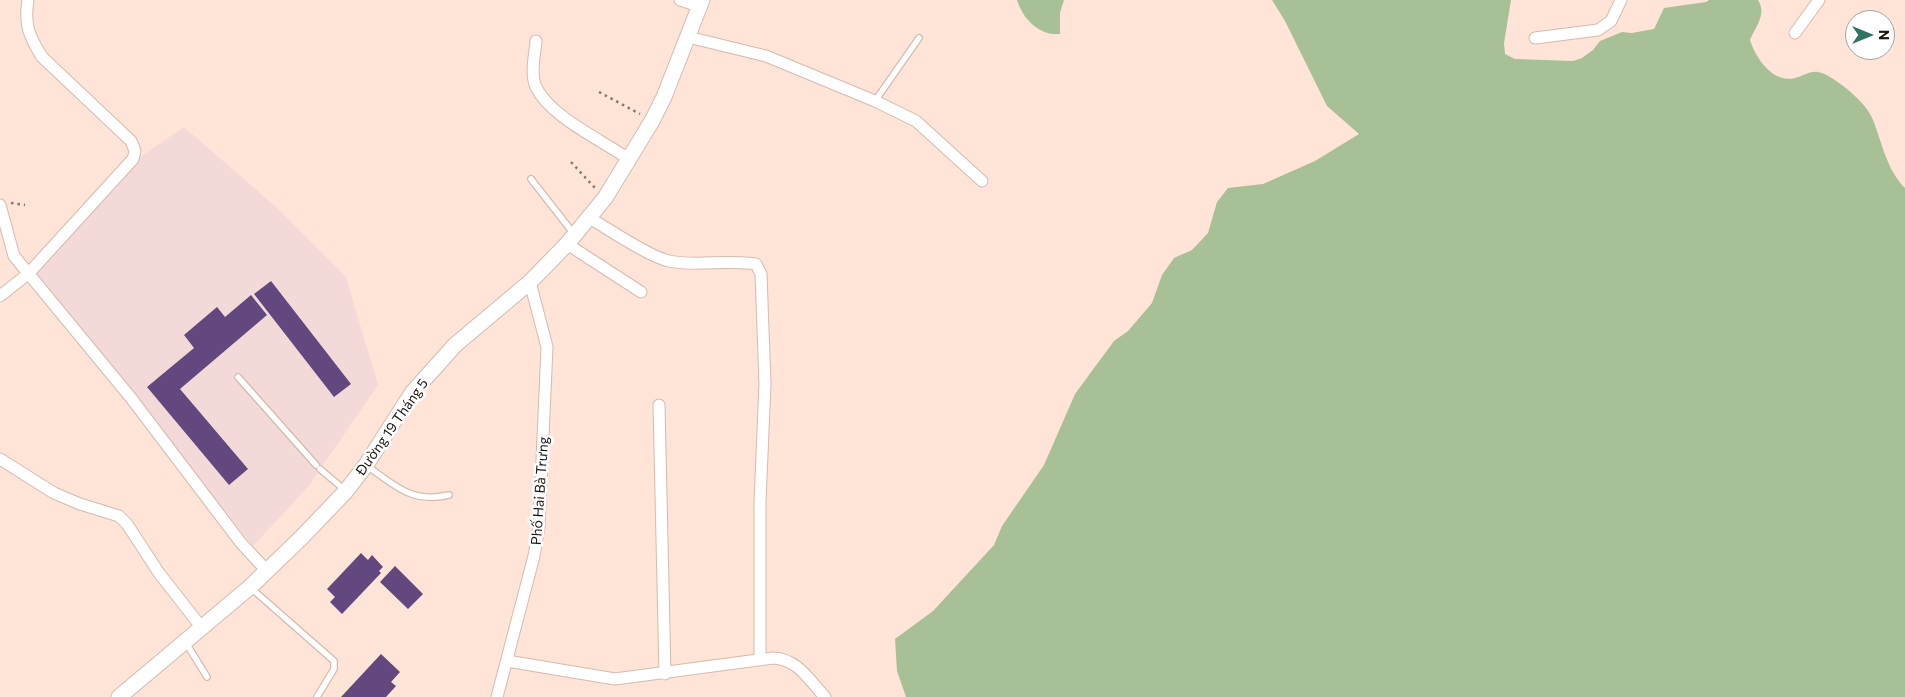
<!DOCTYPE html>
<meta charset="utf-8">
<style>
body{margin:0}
#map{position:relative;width:1905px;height:697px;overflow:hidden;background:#ffe4d7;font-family:Commissioner,sans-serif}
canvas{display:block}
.north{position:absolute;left:1845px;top:10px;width:50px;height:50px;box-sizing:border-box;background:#fff;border:1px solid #a5a2a0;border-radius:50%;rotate:90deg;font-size:14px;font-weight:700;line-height:20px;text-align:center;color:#1f1611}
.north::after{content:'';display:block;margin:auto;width:18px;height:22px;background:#2f7365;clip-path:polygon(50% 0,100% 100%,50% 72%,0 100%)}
</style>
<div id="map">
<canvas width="1905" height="697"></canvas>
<div class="north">N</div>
</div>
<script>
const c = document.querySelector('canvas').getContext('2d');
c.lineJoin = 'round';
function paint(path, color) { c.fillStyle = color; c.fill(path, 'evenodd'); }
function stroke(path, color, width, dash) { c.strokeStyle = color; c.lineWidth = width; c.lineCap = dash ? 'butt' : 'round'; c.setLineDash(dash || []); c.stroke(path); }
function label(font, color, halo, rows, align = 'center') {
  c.font = font + ' Commissioner,sans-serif'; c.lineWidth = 5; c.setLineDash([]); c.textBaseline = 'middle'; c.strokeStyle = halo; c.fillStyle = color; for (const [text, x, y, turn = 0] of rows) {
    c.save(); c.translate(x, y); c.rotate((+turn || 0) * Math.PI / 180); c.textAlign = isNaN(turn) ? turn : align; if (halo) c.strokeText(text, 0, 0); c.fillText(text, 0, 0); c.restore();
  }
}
const education = new Path2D(`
 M184 127 277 208 346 277 378 385 308 487 253 546 36 273 140 157Z`);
const green = new Path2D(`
 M1017 0H1064L1060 13V34C1039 36 1023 19 1017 0Z
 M1272 0H1511L1504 43 1505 54 1515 59 1573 61 1582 58 1593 50 1600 41 1622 32 1632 33 1654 29 1664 8 1706 2 1709 0H1758C1767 14 1756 26 1750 40 1755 57 1773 84 1795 78 1810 74 1813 67 1830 77 1845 86 1867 104 1873 120 1882 143 1887 170 1905 188V697H906L897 671 895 639 933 611 994 545 1002 526 1044 465 1075 394 1114 341 1128 331 1152 303 1162 275 1174 258 1192 250 1208 233 1217 202 1228 188 1263 184 1315 161 1359 134 1327 106 1285 21Z`);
const building = new Path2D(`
 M271 281 351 384 334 397 254 294Z
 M251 295 267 315 180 389 248 469 229 485 147 387 194 348 184 335 217 307 225 317Z
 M361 553 368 560 372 555 383 567 379 571 381 573 342 614 330 602 335 597 327 589Z
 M395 566 423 594 408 609 380 582Z
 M381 654 400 672 391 682 396 686 386 697H341Z`);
const path = new Path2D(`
 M599 92 640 114
 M571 162 595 188
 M11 203 25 205`);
const service = new Path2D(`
 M875 101 919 38
 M531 179 574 234
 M238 377 316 465
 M366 465C394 485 412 504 449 495
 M320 469 346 491
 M251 588 334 661V669L317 697
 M186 643 207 677`);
const minor = new Path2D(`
 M680 0 699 6
 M1795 33 1819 0
 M688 37 766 56 875 101 916 121 982 181
 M1535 38 1598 30 1611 21 1621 0
 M536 41C535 54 530 74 536 87 550 117 602 140 630 160
 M0 205 14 256 131 398 241 543 267 571
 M588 217C607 228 649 257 669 261 697 267 727 259 756 264L761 274 765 384 760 502V660
 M567 244 641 292
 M0 296 28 274 133 159 135 151 131 141 42 57C29 36 24 25 28 0
 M659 405 665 674
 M0 459 54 493 80 504 119 516 127 524 159 573 202 628
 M507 661 615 679 773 658C798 659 809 680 825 697
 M497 697 534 556 539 527 547 347 530 282`);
const tertiary = new Path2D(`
 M119 697 250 587 302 537 346 491 366 465 412 393 455 345 530 282 567 244 605 198 652 121 664 97 702 0`);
const streetNames = [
 ["Đường 19 Tháng 5",392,427,-55],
 ["Phố Hai Bà Trưng",540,491,-86]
];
paint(education, '#f4d9d9');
paint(green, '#a8c095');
paint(building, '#62487f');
stroke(service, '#d5baae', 8);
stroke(minor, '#d5baae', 13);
stroke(tertiary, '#d5baae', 17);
stroke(path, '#88776e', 2.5, [2.5, 4]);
stroke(service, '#fff', 5.5);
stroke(minor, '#fff', 11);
stroke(tertiary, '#fff', 15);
label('14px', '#1f1611', '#fff', streetNames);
</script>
